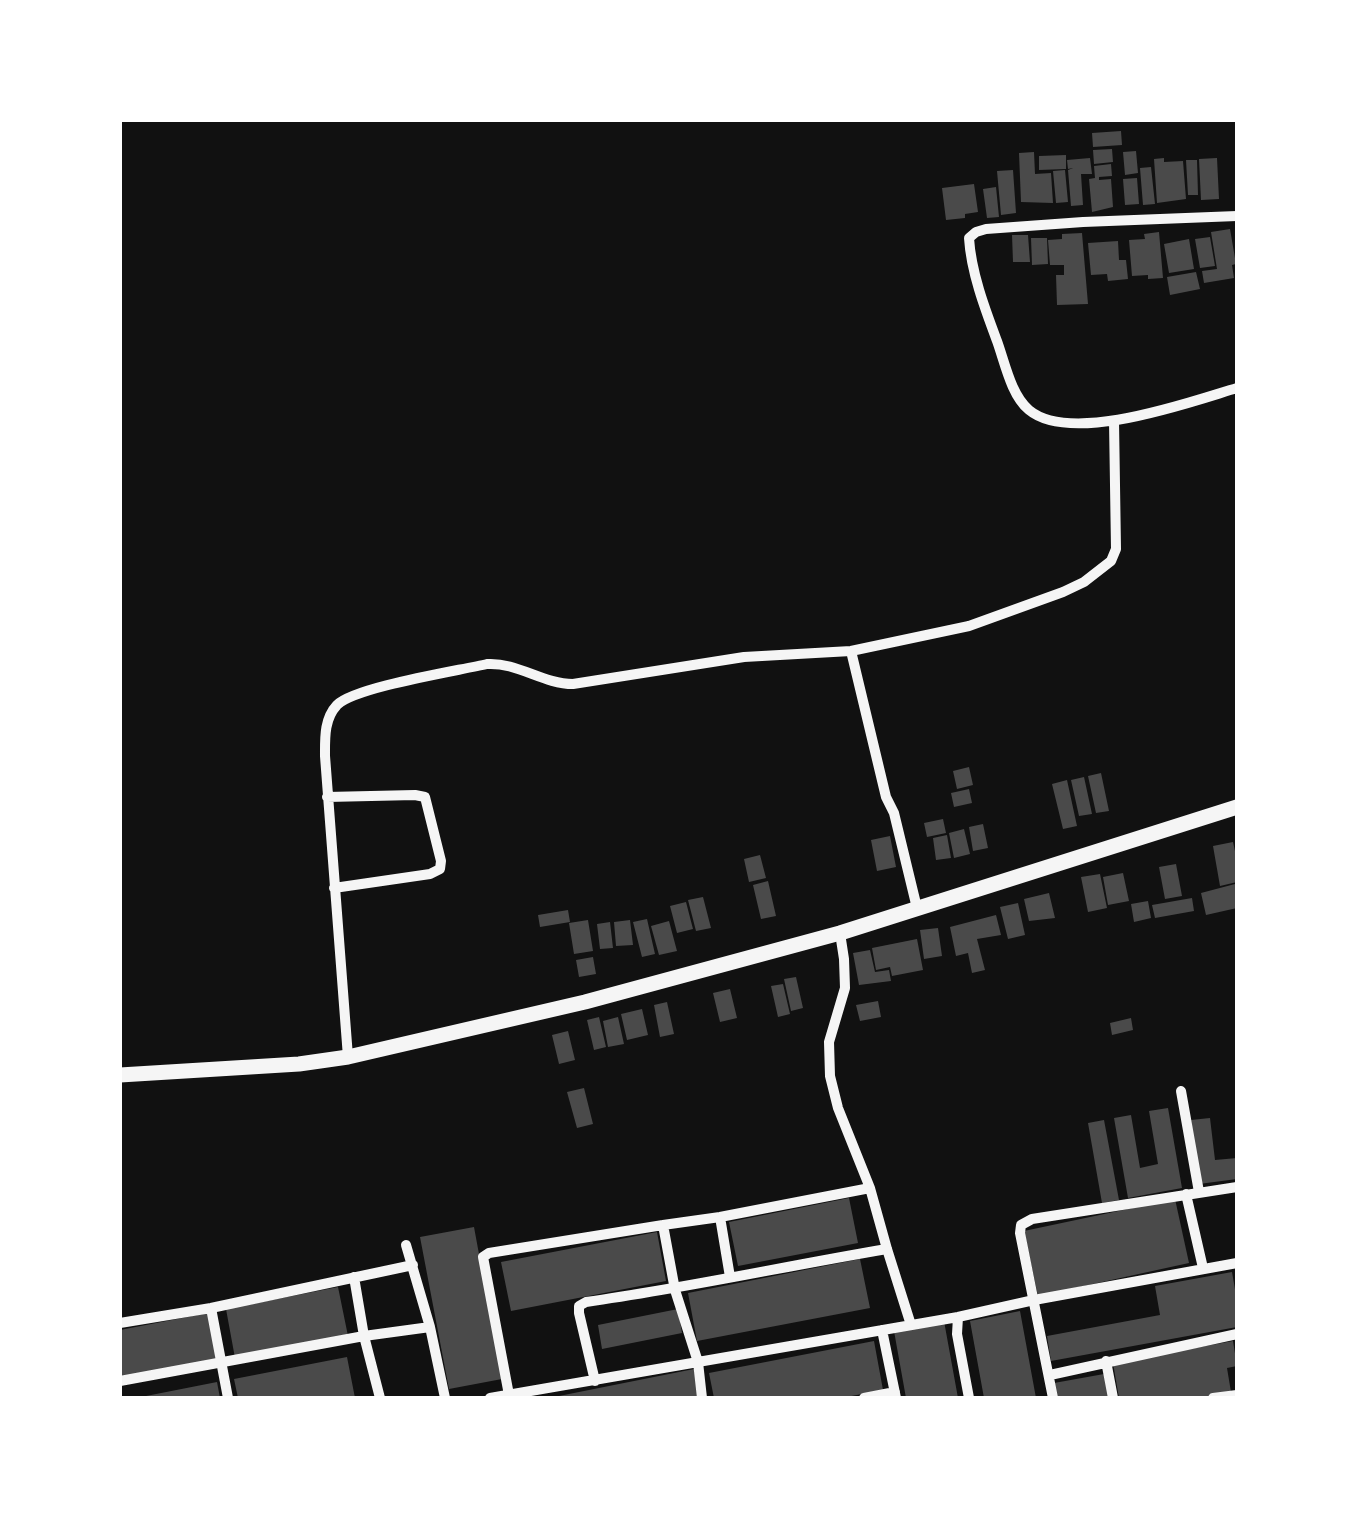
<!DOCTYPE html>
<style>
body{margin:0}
#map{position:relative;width:1357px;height:1518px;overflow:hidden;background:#111;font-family:"Fira Sans Condensed",sans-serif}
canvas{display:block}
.frame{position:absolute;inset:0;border:122px solid #fff;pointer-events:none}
</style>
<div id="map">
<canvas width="1357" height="1518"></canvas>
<div class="frame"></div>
</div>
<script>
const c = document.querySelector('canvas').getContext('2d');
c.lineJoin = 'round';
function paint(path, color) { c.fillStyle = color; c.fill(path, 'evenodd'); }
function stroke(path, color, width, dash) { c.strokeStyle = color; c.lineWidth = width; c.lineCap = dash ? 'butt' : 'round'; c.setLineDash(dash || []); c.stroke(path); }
const building = new Path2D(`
 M1121 131 1122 145 1093 147 1092 133Z
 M1112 149 1113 162 1094 164 1093 150Z
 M1136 151 1138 173 1125 175 1123 152Z
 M1034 152 1035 174 1051 173 1053 203 1021 202 1019 153Z
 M1066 155V169L1039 170V156Z
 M1090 158 1092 174H1081L1083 205 1071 206 1068 170 1073 168 1068 169 1067 160Z
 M1164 158V162L1183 161 1186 199 1157 203 1154 159Z
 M1217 158 1219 199 1201 200 1199 159Z
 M1186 160H1197L1198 195H1188Z
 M1111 164 1112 176 1099 177V180L1111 179 1113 207 1092 212 1089 179 1095 178 1094 166Z
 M1151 167 1155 204 1143 205 1140 168Z
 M1013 170 1016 213 1001 215 997 171Z
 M1065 170 1068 202 1056 203 1053 171Z
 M1137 178 1139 204 1125 205 1123 179Z
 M974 184 978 212 965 214V218L946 220 942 188Z
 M996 187 999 217 987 218 983 189Z
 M1230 229 1236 264 1232 265 1234 278 1204 283 1202 271 1217 269 1211 232Z
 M1159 232 1163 278 1148 279V275L1132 276 1129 240 1145 239 1144 234Z
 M1082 233 1088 304 1057 305 1056 275H1064V265H1050L1048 240 1062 239V234Z
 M1012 235H1028L1030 262H1013Z
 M1210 237 1215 266 1200 268 1195 239Z
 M1031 238H1047L1048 264 1032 265Z
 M1189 239 1194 269 1169 273 1164 244Z
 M1118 241 1119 260H1126L1128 279 1108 281 1107 274 1091 275 1088 243Z
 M1196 272 1200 289 1170 295 1167 277Z
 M969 767 973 785 957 789 953 771Z
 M1101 773 1109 811 1096 813 1088 776Z
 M1084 777 1092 814 1079 816 1071 780Z
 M1067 780 1077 826 1063 829 1052 784Z
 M969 789 972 803 954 807 951 793Z
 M943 819 946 833 927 837 924 823Z
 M983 824 988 848 973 851 969 827Z
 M964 829 970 854 954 858 949 833Z
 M947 835 951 858 936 860 933 838Z
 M890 836 896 867 877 871 871 840Z
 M1233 842 1237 860V882L1220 886 1213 846Z
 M760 855 766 878 749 882 744 859Z
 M1176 864 1182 896 1165 899 1159 867Z
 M1123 873 1129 901 1108 905 1103 877Z
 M1100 874 1107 908 1088 912 1081 877Z
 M768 881 776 916 761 919 753 885Z
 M1235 884 1237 908 1206 915 1201 893Z
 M1049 893 1055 918 1029 921 1024 899Z
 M703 897 711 928 696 931 688 900Z
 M1192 898 1194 911 1155 918 1152 905Z
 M1148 901 1151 918 1134 922 1131 904Z
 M686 902 693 929 677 933 670 906Z
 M1018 903 1025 935 1008 939 1000 907Z
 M568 910 570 922 540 927 538 915Z
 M996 915 1001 935 977 939 985 970 972 973 968 953 956 956 950 927Z
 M647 919 655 954 642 957 633 922Z
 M588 920 593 951 574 954 569 923Z
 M630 920 633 945 616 946 614 922Z
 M669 921 677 951 659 955 651 926Z
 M610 922 613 948 600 949 597 924Z
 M938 928 942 956 924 959 920 930Z
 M917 939 923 970 892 976 890 967 876 970 872 948Z
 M870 950 875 972 889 970 891 981 859 985 853 953Z
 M593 957 596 974 579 977 576 960Z
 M796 977 803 1008 791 1011 784 979Z
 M783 984 790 1014 778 1017 771 986Z
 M730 989 737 1018 720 1022 713 993Z
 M878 1001 881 1017 860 1021 856 1005Z
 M667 1002 674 1034 660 1037 654 1005Z
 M642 1009 648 1035 627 1040 621 1014Z
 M599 1017 606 1047 594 1050 587 1020Z
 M618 1017 624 1044 608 1047 603 1021Z
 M1131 1018 1133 1030 1112 1035 1110 1023Z
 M568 1031 575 1060 559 1064 552 1035Z
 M584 1088 593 1124 577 1128 567 1092Z
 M1168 1108 1182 1188 1128 1198 1114 1118 1131 1115 1140 1168 1158 1164 1149 1111Z
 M1210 1118 1215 1160 1237 1158V1179L1199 1184 1191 1120Z
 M1104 1120 1119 1200 1102 1203 1088 1123Z
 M849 1198 858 1243 738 1266 729 1222Z
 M1175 1199 1189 1263 1038 1296 1024 1231Z
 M474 1227 502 1379 449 1389 420 1237Z
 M657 1232 666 1281 511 1311 501 1262Z
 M860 1259 870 1308 697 1341 688 1293Z
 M1232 1272 1237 1301V1327L1051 1361 1047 1336 1160 1315 1155 1286Z
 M338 1287 348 1336 235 1358 226 1309Z
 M678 1309 682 1333 602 1349 598 1325Z
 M1020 1311 1036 1398H984L970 1321Z
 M208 1313 217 1359 120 1377V1330Z
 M944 1321 958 1398H906L894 1331Z
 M874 1341 883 1390 841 1398H714L709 1373Z
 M1233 1341 1237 1366 1227 1368 1231 1392 1199 1398H1119L1113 1363Z
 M347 1357 355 1398H238L234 1379Z
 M694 1369 700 1398H559V1396Z
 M1104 1374 1109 1398H1057L1054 1383Z
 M217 1382 220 1398H146V1396Z`);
const minor = new Path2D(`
 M1237 216 1083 222 986 229 976 232 969 238C971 272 985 309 997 341 1005 363 1011 395 1029 410 1071 445 1190 402 1237 388
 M851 651 886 797 894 813 917 908
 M327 797 415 795 425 797 441 861 440 869 430 874 334 888
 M840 933 844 959 845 988 829 1042 830 1076 838 1108 870 1188 887 1249 911 1325
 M348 1057 325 756C325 738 324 719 337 705 355 687 457 671 487 664 517 662 543 684 573 684L744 657 851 651 969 626 1063 592 1084 582 1111 561 1116 549 1114 421
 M1181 1091 1199 1192
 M1186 1194 1203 1268
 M720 1217 730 1277
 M406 1245 430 1327 445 1398
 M354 1277 364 1336 380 1398
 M211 1308 228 1398
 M958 1317 957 1334 969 1398
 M120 1323 211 1308 413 1265
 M882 1330 896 1398
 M1106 1361 1113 1398
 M1050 1375 1237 1334
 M120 1381 364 1336 430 1327
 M595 1381 579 1313V1306L586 1302C687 1288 786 1266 887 1249
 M509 1395 483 1257 489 1253 663 1225
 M490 1398 958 1317 1034 1300 1237 1263
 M702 1398 698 1362 675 1290 663 1225 720 1217 870 1188
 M864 1398 895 1392
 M1053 1398 1020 1233 1021 1225 1032 1219 1237 1187
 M1213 1398 1237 1395`);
const secondary = new Path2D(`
 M120 1075 299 1064 348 1057 585 1002 840 933 1237 807`);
paint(building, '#4a4a4a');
stroke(minor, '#f5f5f5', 10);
stroke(secondary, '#f5f5f5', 15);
</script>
